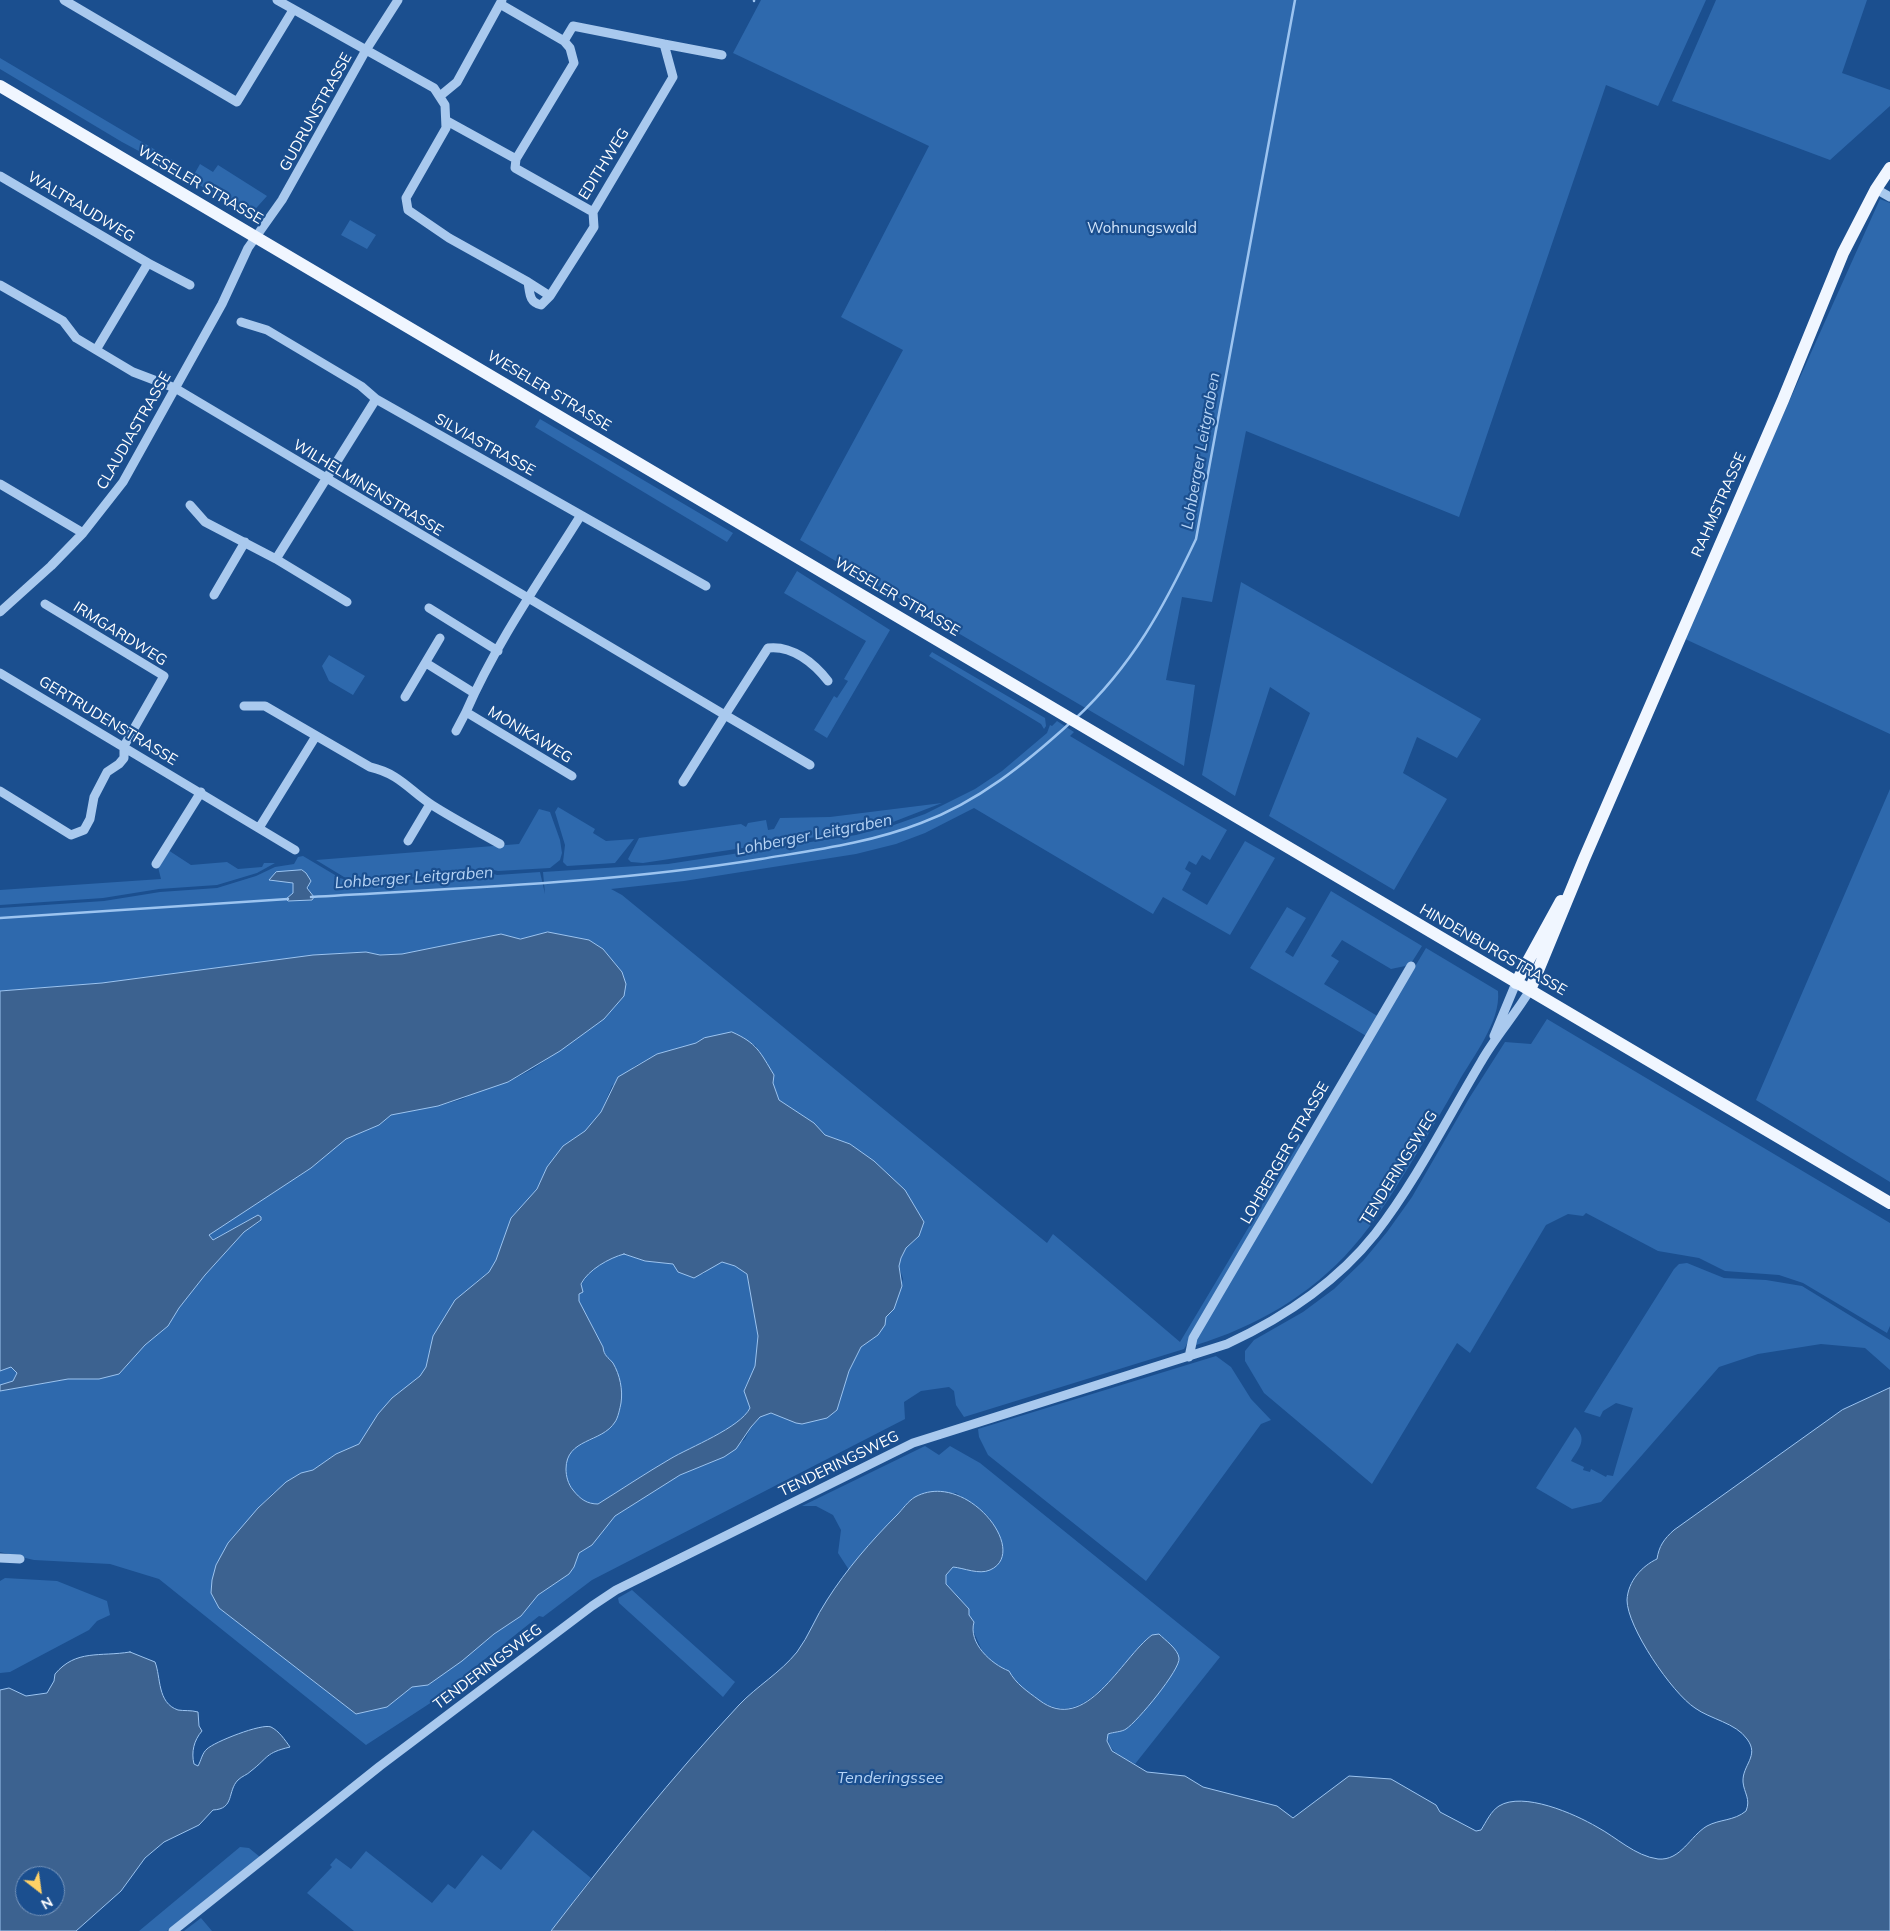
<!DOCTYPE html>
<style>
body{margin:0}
#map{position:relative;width:1890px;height:1931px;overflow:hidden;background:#1b4f8f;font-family:Mulish,sans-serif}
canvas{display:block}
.north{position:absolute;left:15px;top:1866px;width:50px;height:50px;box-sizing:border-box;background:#1b4f8f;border:1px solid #7695bc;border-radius:50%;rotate:150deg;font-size:14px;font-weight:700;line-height:20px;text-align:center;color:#fff}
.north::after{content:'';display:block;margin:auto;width:18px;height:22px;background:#ffd166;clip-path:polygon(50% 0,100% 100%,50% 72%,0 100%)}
</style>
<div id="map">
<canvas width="1890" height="1931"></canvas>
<div class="north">N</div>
</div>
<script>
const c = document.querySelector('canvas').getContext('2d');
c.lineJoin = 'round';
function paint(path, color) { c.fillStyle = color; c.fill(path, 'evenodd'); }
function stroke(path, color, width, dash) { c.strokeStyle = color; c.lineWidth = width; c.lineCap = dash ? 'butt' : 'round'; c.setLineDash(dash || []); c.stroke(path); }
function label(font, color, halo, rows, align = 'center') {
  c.font = font + ' Mulish,sans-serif'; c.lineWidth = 4.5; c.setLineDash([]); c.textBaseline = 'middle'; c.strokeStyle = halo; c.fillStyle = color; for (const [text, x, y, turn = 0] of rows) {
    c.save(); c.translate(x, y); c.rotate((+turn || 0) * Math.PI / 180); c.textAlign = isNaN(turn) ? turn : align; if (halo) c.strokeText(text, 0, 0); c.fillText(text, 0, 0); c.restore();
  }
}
const green = new Path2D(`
 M761 0H1706L1658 106 1606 85 1459 517 1246 431 1212 602 1182 597 1166 680 1195 685 1184 766 800 540 903 350 841 317 929 146 733 53Z
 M1716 0H1867L1842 73 1890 90V106L1830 160 1672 101Z
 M0 58 181 165 178 172 122 142 0 69Z
 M200 164 213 172 218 165 267 196 250 215 191 180Z
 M1880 199 1890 203V734L1683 638Z
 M350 220 376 235 367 249 341 235Z
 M540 419 733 533 727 542 535 427Z
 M797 571 890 630 827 738 814 730 834 696 837 698 848 681 844 679 866 641 784 593Z
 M1241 582 1481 719 1457 758 1417 737 1403 773 1447 799 1394 890 1269 816 1310 713 1270 687 1235 796 1202 775Z
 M932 652 1045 718 1046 726 1044 729 1041 724 929 656Z
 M329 655 365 676 353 695 329 681 322 666Z
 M1057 721 1074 732 1070 736 1227 830 1210 860 1202 855 1196 865 1189 861 1185 869 1191 873 1182 890 1207 905 1245 841 1275 858 1230 935 1163 897 1153 914 974 808 925 833 896 844 856 854 684 881 611 889 622 895 1047 1243 1053 1234 1180 1342 1299 1143 1303 1147 1184 1349 964 1417 956 1405 954 1391 949 1387 921 1391 904 1402 905 1419 592 1580 543 1617 539 1616 455 1683 458 1685 366 1745 159 1579 110 1564 34 1560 0 1552V1391L68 1379H99L119 1374 145 1345 168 1326 179 1308 205 1275 244 1232 261 1221 258 1215 212 1240 208 1235 311 1168 346 1139 379 1125 391 1115 438 1106 463 1099 473 1093 508 1082 533 1069 604 1019 624 996 622 972 603 949 589 940 548 932 520 939 501 934 402 954 380 955 366 952 313 955 102 983 0 991V908L104 901 160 892 217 888 256 876 275 867 294 864 298 857 303 856 340 878 360 884 454 876 485 871 497 875 540 872 545 894 543 872 668 864 856 835 894 825 925 814 975 789 1002 771 1047 733 1050 725 1052 726ZM293 883 309 884 308 891 311 895 287 899 293 893ZM704 1038 755 1045 774 1075 773 1083 779 1100 814 1123 825 1135 850 1144 874 1161 905 1190 924 1222 919 1236 906 1248 901 1258 899 1266 903 1279 894 1309 886 1317 878 1335 861 1347 849 1371 837 1410 789 1420 771 1413 760 1417 751 1427 745 1439 724 1457 680 1475 615 1516 592 1545 579 1553 574 1567 569 1574 538 1595 521 1616 494 1634 428 1685 412 1687 387 1707 356 1714 219 1608 258 1508 273 1493 301 1473 313 1470 336 1454 360 1444 378 1414 420 1376 426 1367 433 1336 476 1282 489 1272 496 1260 511 1218 537 1189 547 1167 563 1146 585 1131 601 1112 612 1086 635 1066 657 1054 696 1043Z
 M1890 789V1182L1756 1100Z
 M942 803 893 822 856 831 643 863 631 862 628 859 639 838 741 824 746 827 748 823 766 820 768 830 774 829 780 818 830 817Z
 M558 807 595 829 593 833 606 841 634 839 615 863 567 866 563 862 565 845 555 812Z
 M539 809 550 812 560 840 562 853 560 860 550 868 498 871 485 868 454 874 360 881 344 877 316 860 519 844Z
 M168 850 191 865 227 862 238 869 262 867 264 863H275L257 873 217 885 159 889 103 898 0 905V890L161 879 158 867Z
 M1331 891 1422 946 1410 965 1391 969 1342 940 1331 956 1339 961 1324 984 1379 1017 1368 1037 1250 968 1287 907 1306 918 1285 952 1293 957Z
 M1426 948 1498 991C1501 1022 1473 1056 1458 1083 1444 1108 1429 1133 1414 1158 1395 1189 1376 1221 1352 1248 1311 1295 1255 1327 1196 1345L1194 1341 1196 1336Z
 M1547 1019 1890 1223V1326L1887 1333 1803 1283 1779 1275 1725 1271 1699 1258 1658 1251 1586 1213 1583 1216 1568 1214 1546 1225 1470 1353 1457 1343 1372 1484 1264 1393 1245 1361V1351L1254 1340 1303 1312 1334 1289 1363 1261 1387 1232 1412 1197 1468 1100 1505 1042 1531 1044Z
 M624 1254 645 1261 673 1264 703 1274 711 1267 722 1262 735 1266 747 1274 758 1336 755 1366 744 1390 750 1408C740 1428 690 1447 670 1459 645 1473 622 1489 598 1504 574 1503 557 1474 570 1453 577 1441 595 1442 602 1432 610 1419 615 1403 622 1390L613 1363 604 1354 603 1347 579 1301C578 1275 601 1260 624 1254Z
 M1687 1263 1724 1278 1766 1280 1802 1286 1890 1340V1370L1865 1348 1821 1344 1758 1354 1719 1367 1601 1502 1572 1509 1536 1488 1575 1427C1588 1439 1579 1448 1571 1461L1584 1467 1583 1470 1590 1472 1591 1469 1606 1477 1607 1475 1613 1476 1633 1408 1616 1403 1603 1411 1600 1417 1584 1412 1674 1269 1679 1264Z
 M1216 1356 1231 1367 1251 1399 1271 1420 1261 1424 1146 1581 988 1455 979 1437 978 1429Z
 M11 1367 17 1373 13 1381 0 1385V1371Z
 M925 1446 939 1455 950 1446 980 1463 1220 1657 1135 1764C1121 1756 1107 1752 1108 1734L1117 1732 1104 1687C1079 1710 1061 1717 1033 1696 1023 1688 1015 1682 1009 1671L999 1667 984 1655 972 1628 974 1622 969 1615V1609L946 1584V1575L953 1567 962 1568 990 1518 974 1505 956 1493 915 1497 849 1570 838 1553 841 1530 833 1515 816 1506H802Z
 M5 1578 57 1581 107 1601 110 1615 97 1621 89 1630 38 1657 10 1672 0 1673V1581Z
 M632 1590 735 1682 723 1697 619 1603 618 1598Z
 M533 1830 591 1878 551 1931H354L307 1893 332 1867 330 1865 336 1858 351 1869 366 1851 432 1903 448 1884 455 1889 482 1855 501 1870Z
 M240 1847 249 1848 260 1857 167 1931H139Z
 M201 1918 212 1931H184Z`);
const water = new Path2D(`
 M302 870 306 873 311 881 307 888 314 897 312 900 288 901 286 899 293 893V883L269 880 276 872Z
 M548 932 589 940 603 949 622 972 626 984 624 996 604 1019 560 1051 508 1082 438 1106 391 1115 379 1125 346 1139 311 1168 209 1235 213 1240 258 1215 261 1217V1220L244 1232 205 1275 179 1308 168 1326 145 1345 119 1374 99 1379H68L0 1391V1385L13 1381 17 1373 11 1367 0 1371V991L102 983 313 955 366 952 380 955 402 954 501 934 520 939Z
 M732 1032C757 1043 760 1052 774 1075L773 1083 779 1100 814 1123 825 1135 850 1144 874 1161 905 1190 924 1222 919 1236 906 1248 901 1258 899 1266 902 1286 894 1309 886 1317 885 1325 878 1335 861 1347 849 1371 837 1410 827 1418 802 1424 796 1423 771 1413 760 1417 751 1427 736 1449 724 1457 680 1475 615 1516 592 1545 579 1553 574 1567 569 1574 538 1595 521 1616 494 1634 462 1661 428 1685 412 1687 387 1707 356 1714 219 1608 211 1593 212 1580 216 1565 228 1543 258 1508 286 1482 301 1473 313 1470 336 1454 359 1444 378 1414 392 1398 420 1376 426 1367 433 1336 455 1300 489 1272 496 1260 511 1218 537 1189 547 1167 563 1146 585 1131 601 1112 618 1077 657 1054 696 1043 704 1038ZM624 1254 645 1261 673 1264 678 1272 694 1278 722 1262 735 1266 747 1274 758 1336 755 1366 744 1391 750 1408C740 1428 690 1447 670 1459 646 1473 622 1489 598 1504 587 1504 580 1499 573 1490 568 1484 566 1476 566 1469 566 1438 602 1443 615 1422 618 1418 620 1408 621 1403 623 1390 620 1375 613 1363 608 1357 604 1356 603 1347L579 1301V1294L583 1292 581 1284C588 1270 609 1258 624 1254Z
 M1890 1388V1931H551C611 1853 672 1777 739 1705 757 1686 780 1673 797 1652 809 1636 816 1616 827 1600 846 1570 871 1541 897 1515 902 1510 908 1501 915 1497 966 1469 1031 1552 990 1570 979 1575 964 1568 953 1567L946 1575V1584L969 1609V1615L974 1622C968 1643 991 1664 1009 1671 1016 1684 1027 1691 1039 1700 1086 1736 1121 1658 1152 1635L1159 1634C1165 1640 1178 1649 1179 1658 1181 1669 1137 1722 1126 1729 1122 1732 1113 1732 1108 1734L1107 1741 1112 1751 1147 1772 1185 1776 1203 1787 1277 1806 1293 1818 1349 1776 1391 1779 1436 1805 1440 1812 1476 1831 1481 1830C1486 1822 1491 1811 1499 1806 1523 1791 1575 1814 1597 1827 1616 1837 1635 1856 1658 1859 1681 1861 1690 1836 1707 1826 1720 1819 1734 1821 1746 1811 1751 1799 1744 1793 1743 1782 1742 1765 1760 1756 1747 1739 1736 1723 1710 1719 1695 1708 1672 1693 1627 1627 1627 1600 1628 1581 1642 1566 1657 1559 1659 1546 1664 1539 1674 1530L1842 1410Z
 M130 1652 155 1662C161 1677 157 1703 178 1710 184 1711 191 1710 198 1712L199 1726 202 1731C194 1740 191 1752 194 1764L198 1766C201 1761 202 1753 207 1749 214 1742 262 1723 271 1727 279 1731 285 1740 290 1747 265 1753 269 1757 251 1771 247 1775 242 1776 238 1780 227 1791 235 1809 213 1810L199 1825 164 1842 145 1858 121 1891 76 1931H0V1690L9 1688 26 1696 47 1693 54 1681 55 1674C76 1649 100 1657 130 1652ZM25 1876H55V1906H25Z`);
const stream = new Path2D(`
 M754 1V0
 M1076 718C1132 666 1164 607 1196 539L1295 0
 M311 897C461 888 613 883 761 859 815 850 870 843 921 823 978 802 1026 763 1070 723
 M0 918 288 899`);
const minor = new Path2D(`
 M64 0 237 102 293 10
 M277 0 434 88 445 105 446 128 406 198 408 210 449 238 528 282C530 294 529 302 541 305L550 296 528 282
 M500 4 564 41
 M664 44 722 55
 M440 96 457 82 502 0
 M447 121 516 159 515 168 593 212 673 77 664 44 573 26 564 41 570 48 574 63 516 159
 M0 176 148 263 96 350
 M1876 189 1890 197
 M148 263 190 285
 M0 285 63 321 76 338 133 372 175 388 725 715 683 782
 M550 296 594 227 593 212
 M241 322 267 330 361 386 376 399 706 586
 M0 484 83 533
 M190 505 205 522 276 559 347 602
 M276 559 376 399
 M214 595 245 542
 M429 608 498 651
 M0 612 51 566 83 533 123 482 222 304 248 248 282 200 366 50 398 0
 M426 663 474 693
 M0 673 295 850
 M405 697 440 638
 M244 706H265L370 767C400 774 409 790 432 805 454 819 477 831 500 844
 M456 731 466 712
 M810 765 725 715 768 648C792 645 814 663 828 681
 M572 776 466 712C496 643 541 579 581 515
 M0 791 71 835 84 830 90 819 94 797 107 772 119 764 124 758V746L164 676 45 604
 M259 828 316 736
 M408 841 430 804
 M156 864 201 792
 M1494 1036 1516 983
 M1189 1357 1193 1338 1411 966
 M0 1558 20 1559
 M173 1931 380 1766 592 1606 616 1590 913 1443 1227 1344C1283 1318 1336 1283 1375 1234 1416 1181 1447 1119 1481 1062 1495 1037 1515 1015 1530 990`);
const major = new Path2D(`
 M0 86 1890 1203
 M1516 983 1561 901
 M1530 990 1584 859 1783 400 1843 253 1876 189 1890 168`);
const streetNames = [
 ["GUDRUNSTRASSE",316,112,-61],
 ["EDITHWEG",604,164,-58],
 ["WESELER STRASSE",200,185,30],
 ["WALTRAUDWEG",81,207,31],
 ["WESELER STRASSE",549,391,31],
 ["CLAUDIASTRASSE",134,431,-60],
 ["SILVIASTRASSE",485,445,29],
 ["WILHELMINENSTRASSE",368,488,31],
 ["RAHMSTRASSE",1719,505,-66],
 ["WESELER STRASSE",897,597,30],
 ["IRMGARDWEG",120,634,32],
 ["GERTRUDENSTRASSE",108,721,31],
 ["MONIKAWEG",530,735,31],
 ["HINDENBURGSTRASSE",1493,950,30],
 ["LOHBERGER STRASSE",1285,1153,-60],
 ["TENDERINGSWEG",1399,1168,-58],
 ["TENDERINGSWEG",839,1464,-26],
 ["TENDERINGSWEG",488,1667,-37]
];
const parkNames = [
 ["Wohnungswald",1142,228]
];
const waterNames = [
 ["Lohberger Leitgraben",1201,451,-80],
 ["Lohberger Leitgraben",814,835,-11],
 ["Lohberger Leitgraben",414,878,-4],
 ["Tenderingssee",890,1778]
];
paint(green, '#2e69ad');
paint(water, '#3c6290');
stroke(water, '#9cc4f0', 1);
stroke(stream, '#9cc4f0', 2.5);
stroke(minor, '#a9c9ee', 9);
stroke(major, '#f0f6ff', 12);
label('15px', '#fff', '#1b4f8f', streetNames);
label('15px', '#cfe3fa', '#1b4f8f', parkNames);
label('italic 16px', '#b5d3f5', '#1b4f8f', waterNames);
</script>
